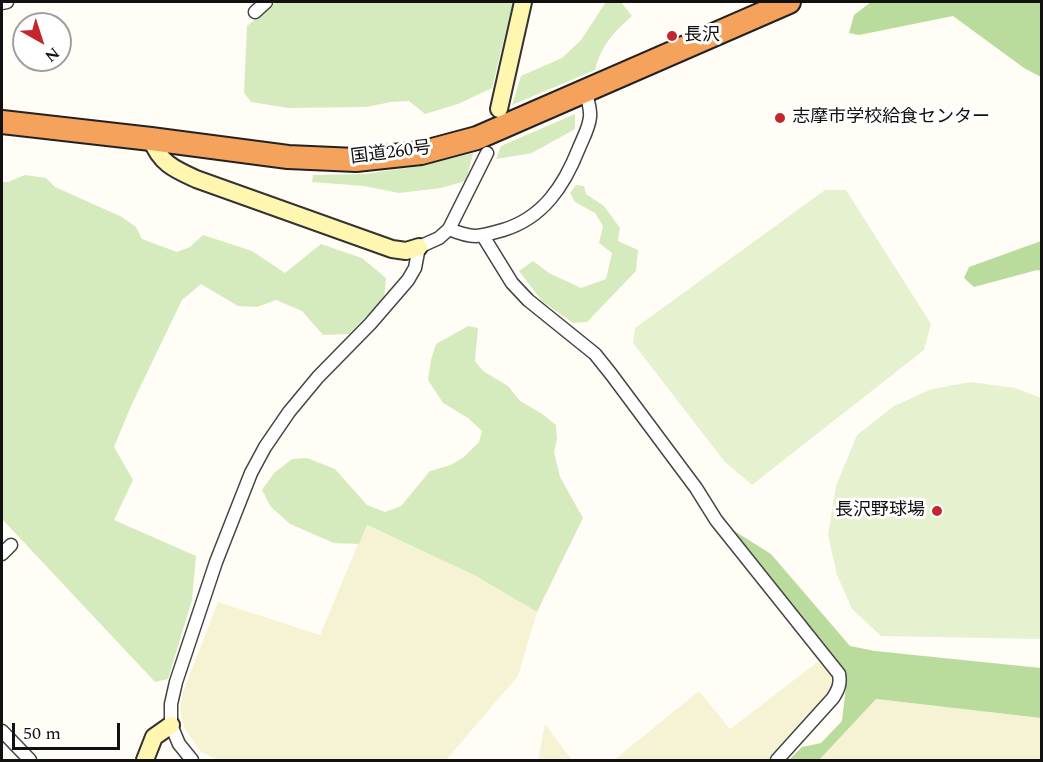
<!DOCTYPE html>
<meta charset="utf-8">
<style>
body{margin:0}
#map{position:relative;width:1043px;height:762px;overflow:hidden;background:#fffdf5;font-family:Spectral,serif}
canvas{display:block}
.frame{position:absolute;inset:0;border:3px solid #111;pointer-events:none}
.north{position:absolute;left:12px;top:12px;width:60px;height:60px;box-sizing:border-box;background:#fff;border:2px solid #a0a0a0;border-radius:50%;rotate:141deg;font-size:16px;font-weight:700;line-height:24px;text-align:center;color:#111}
.north::after{content:'';display:block;margin:auto;width:21px;height:27px;background:#c4262e;clip-path:polygon(50% 0,100% 100%,50% 72%,0 100%)}
.scale{position:absolute;left:12px;top:723px;width:108px;height:27px;box-sizing:border-box;border:3px solid #111;border-top:0;padding-left:8px;font-size:18px;line-height:21px;white-space:nowrap;color:#111;-webkit-text-stroke:4px #fff;paint-order:stroke}
</style>
<div id="map">
<canvas width="1043" height="762"></canvas>
<div class="frame"></div>
<div class="north">N</div>
<div class="scale">50 m</div>
</div>
<script>
const c = document.querySelector('canvas').getContext('2d');
c.lineJoin = 'round';
function paint(path, color) { c.fillStyle = color; c.fill(path, 'evenodd'); }
function stroke(path, color, width, dash) { c.strokeStyle = color; c.lineWidth = width; c.lineCap = dash ? 'butt' : 'round'; c.setLineDash(dash || []); c.stroke(path); }
function label(font, color, halo, rows, align = 'center') {
  c.font = font + ' Spectral,"Noto Sans JP",serif'; c.lineWidth = 6; c.setLineDash([]); c.textBaseline = 'middle'; c.strokeStyle = halo; c.fillStyle = color; for (const [text, x, y, turn = 0] of rows) {
    c.save(); c.translate(x, y); c.rotate((+turn || 0) * Math.PI / 180); c.textAlign = isNaN(turn) ? turn : align; if (halo) c.strokeText(text, 0, 0); c.fillText(text, 0, 0); c.restore();
  }
}
const farmland = new Path2D(`
 M366 525 476 576 537 612 518 676 446 760H217L200 751 184 727 180 709 183 692 218 602 320 635Z
 M820 660 838 685 826 703 769 760H614L699 691 730 729Z
 M875 699 1041 718V760H819Z
 M545 724 572 760H538Z`);
const green = new Path2D(`
 M277 2H513L492 88 458 104 425 114 409 101 391 102 366 107 289 108 251 102 244 93 247 26Z
 M606 2H621L632 16C613 33 602 44 595 70L512 105 521 76 562 58 581 40Z
 M575 114V129L532 153 496 159 501 146Z
 M473 153 466 181 441 188 399 193 364 186 312 182 313 175 365 174 420 166Z
 M25 175 46 178 55 187 122 217 136 227 142 239 177 252 190 247 203 235 252 251 285 273 321 244 362 258 386 278 384 298 349 334 323 335 302 311 276 300 257 307 238 306 201 284 182 300 131 406 114 447 133 480 114 520 196 556 192 600 168 679 155 682 2 519V182H8Z
 M576 185 584 186 586 194 604 206 620 228 618 241 638 250 636 271 587 322 573 323 542 301 519 271 533 261 549 273 581 288 606 279 612 253 599 243 603 226 595 213 575 202 570 193Z
 M468 326 478 328 475 361 483 371 508 386 520 401 541 413 556 425 557 439 554 452 560 477 583 518 537 612 476 576 367 525 359 544 334 543 290 524 271 507 262 490 274 473 292 459 307 458 335 469 367 505 385 512 401 506 430 471 451 465 464 457 479 442 482 431 468 418 443 403 428 380 431 360 436 344Z`);
const forest = new Path2D(`
 M871 2H1041V77L1024 68 953 16 859 35 849 33 854 15Z
 M1041 241V271L1037 270 974 287 964 278 969 267Z
 M728 527 771 554 850 646 875 651 1041 668V718L876 699 819 760H789L802 747 821 743 842 721 847 678Z`);
const pitch = new Path2D(`
 M825 190H846L931 324 924 350 752 485 724 461 633 343 635 328Z
 M971 382 1015 388 1041 398V639L881 636 852 609 837 575 828 535 836 486 857 435 894 406 932 389Z`);
const street = new Path2D(`
 M2 3 7 2
 M255 12 266 2
 M449 229C473 239 479 237 503 230 543 218 564 186 579 148 583 138 589 128 590 117 591 108 587 98 585 90
 M483 236 512 283 528 300 595 354 611 374 696 488 716 520 839 674C841 684 838 690 833 698L777 760
 M2 554 11 545
 M2 731 30 760
 M192 760 179 744 171 725V704L176 682 216 562 251 473 265 447 289 412 318 377 370 324 408 280 415 268 419 247 439 238 449 229 487 153`);
const secondary = new Path2D(`
 M499 109 523 2
 M151 139C160 163 174 169 196 179L392 249 406 251 419 247
 M145 760 154 737 171 725`);
const highway = new Path2D(`
 M2 122 151 139 288 157 356 160 421 153 477 138 789 2`);
const markers = [
 [672,36,6,"#c4262e"],
 [780,118,6,"#c4262e"],
 [937,511,6,"#c4262e"]
];
const poiNames = [
 ["長沢",684,36],
 ["志摩市学校給食センター",792,118],
 ["長沢野球場",925,511,"right"]
];
const streetNames = [
 ["国道260号",391,154,-7]
];
paint(farmland, '#f6f3d4');
paint(green, '#d5ebbd');
paint(forest, '#b9dc9c');
paint(pitch, '#e6f2cf');
stroke(street, '#444', 15);
stroke(secondary, '#333', 20);
stroke(highway, '#222', 26);
stroke(street, '#fff', 12);
stroke(secondary, '#fff6b0', 16);
stroke(highway, '#f5a25d', 22);
for (const [x, y, r, color] of markers) { const dot = new Path2D(); dot.arc(x, y, r, 0, 2 * Math.PI); c.fillStyle = color; c.fill(dot); stroke(dot, '#fff', 2); }
label('18px', '#111', '#fff', poiNames, 'left');
label('18px', '#111', '#fff', streetNames);
</script>
